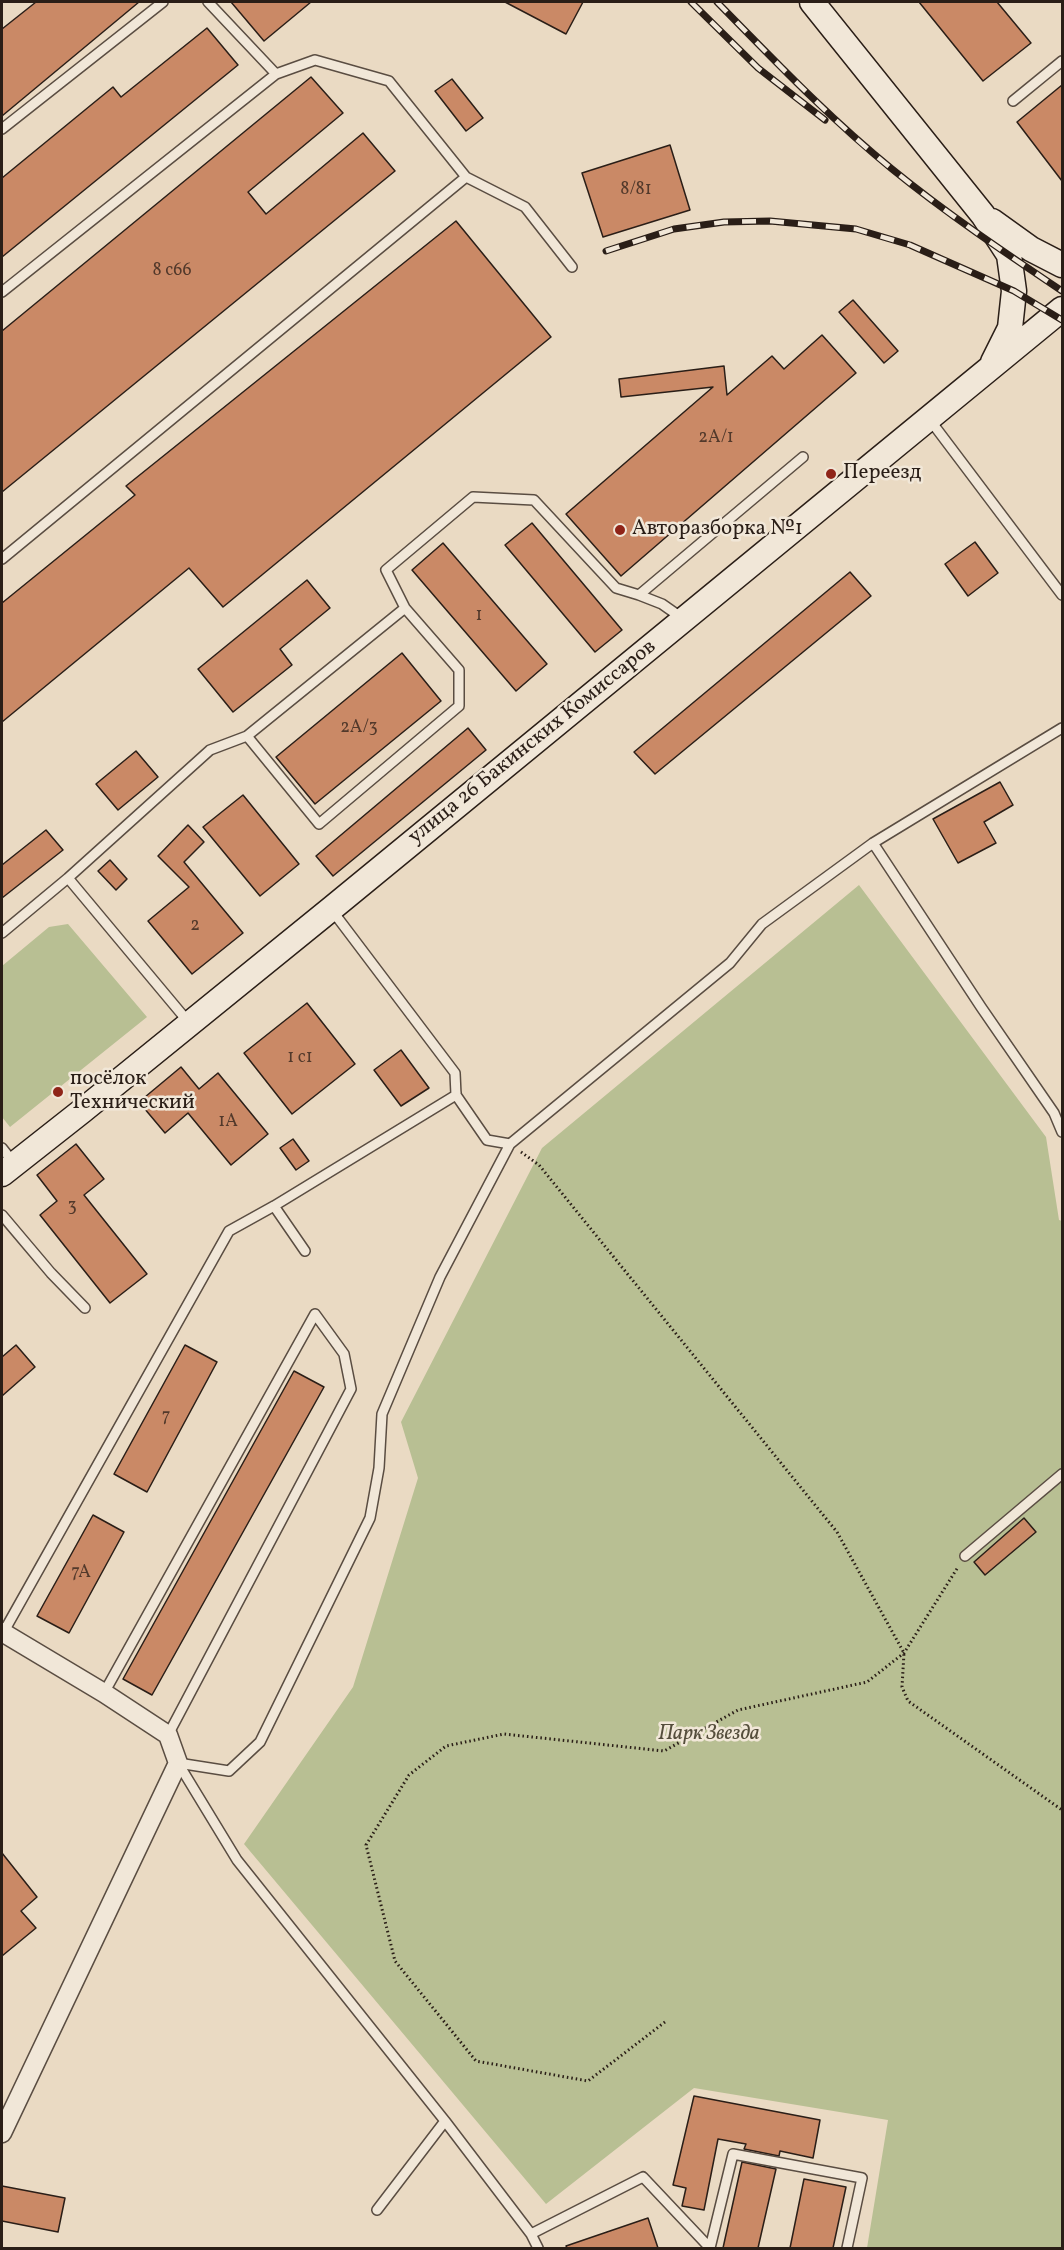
<!DOCTYPE html>
<meta charset="utf-8">
<style>
body{margin:0}
#map{position:relative;width:1064px;height:2250px;overflow:hidden;background:#eadac3;font-family:Vollkorn,serif}
canvas{display:block}
.frame{position:absolute;inset:0;border:3px solid #2a1e17;pointer-events:none}
</style>
<div id="map">
<canvas width="1064" height="2250"></canvas>
<div class="frame"></div>
</div>
<script>
const c = document.querySelector('canvas').getContext('2d');
c.lineJoin = 'round';
function paint(path, color) { c.fillStyle = color; c.fill(path, 'evenodd'); }
function stroke(path, color, width, dash) { c.strokeStyle = color; c.lineWidth = width; c.lineCap = dash ? 'butt' : 'round'; c.setLineDash(dash || []); c.stroke(path); }
function label(font, color, halo, rows, align = 'center') {
  c.font = font + ' Vollkorn,serif'; c.lineWidth = 5; c.setLineDash([]); c.textBaseline = 'middle'; c.strokeStyle = halo; c.fillStyle = color; for (const [text, x, y, turn = 0] of rows) {
    c.save(); c.translate(x, y); c.rotate((+turn || 0) * Math.PI / 180); c.textAlign = isNaN(turn) ? turn : align; if (halo) c.strokeText(text, 0, 0); c.fillText(text, 0, 0); c.restore();
  }
}
const green = new Path2D(`
 M859 885 1046 1137 1059 1220 1062 1221V2248H867L888 2120 694 2088 546 2204 244 1844 353 1687 418 1478 401 1422 542 1148Z
 M68 924 147 1017 10 1127 2 1117V966L49 927Z`);
const building = new Path2D(`
 M36 2H139L2 116V29Z
 M231 2H311L264 41Z
 M505 2H583L566 34Z
 M919 2H997L1031 43 983 81Z
 M207 28 238 65 2 257V178L113 87 121 97Z
 M311 77 343 113 248 192 266 214 363 133 395 171 2 492V331Z
 M452 79 483 118 466 131 435 91Z
 M1062 85V181L1017 122Z
 M670 145 690 210 603 237 582 173Z
 M456 221 551 337 223 607 189 568 2 722V603L135 495 126 486Z
 M853 300 898 351 884 363 839 312Z
 M822 335 856 373 621 576 566 514 713 387 621 397 619 379 724 366 727 395 772 356 784 369Z
 M532 523 622 630 595 652 505 545Z
 M975 542 998 573 968 596 945 564Z
 M443 543 547 664 516 691 412 570Z
 M850 572 871 596 655 774 634 752Z
 M307 580 330 608 280 649 292 665 233 712 198 669Z
 M402 653 441 701 315 804 276 757Z
 M468 728 486 750 333 876 316 856Z
 M136 751 158 777 118 810 96 784Z
 M1000 782 1013 805 984 822 996 843 958 863 933 819Z
 M243 795 299 864 260 896 203 827Z
 M188 825 204 842 184 862 243 933 192 974 148 921 189 887 158 856Z
 M46 830 63 850 2 898V865Z
 M110 860 127 879 116 890 98 871Z
 M307 1003 355 1064 292 1114 244 1053Z
 M401 1050 429 1088 401 1106 374 1070Z
 M181 1067 199 1089 218 1073 268 1134 231 1165 188 1113 165 1133 139 1102Z
 M293 1139 309 1161 296 1170 280 1148Z
 M76 1144 104 1179 84 1195 147 1274 110 1303 40 1215 57 1201 37 1175Z
 M16 1345 35 1367 2 1396V1357Z
 M185 1345 217 1362 147 1492 114 1474Z
 M294 1371 324 1387 152 1695 123 1679Z
 M93 1515 124 1532 69 1633 37 1616Z
 M1024 1518 1036 1532 985 1575 974 1562Z
 M2 1853 37 1897 21 1911 36 1928 2 1956Z
 M694 2096 820 2120 813 2158 780 2151 779 2156 744 2149 746 2144 718 2139 704 2210 682 2206 686 2188 673 2185Z
 M742 2162 776 2169 758 2248H723Z
 M804 2179 846 2187 833 2248H790Z
 M2 2186 65 2198 58 2232 2 2221Z
 M648 2218 658 2248H567L566 2246Z`);
const path = new Path2D(`
 M521 1152 539 1165 837 1532 904 1653 902 1687 908 1701 1062 1810
 M665 2022 588 2081 476 2061 395 1961 366 1845 409 1775 446 1746 504 1734 664 1751 738 1710 867 1682 904 1653 958 1567`);
const lane = new Path2D(`
 M208 2 276 74
 M1013 101 1062 61
 M2 129 163 2
 M2 292 276 74 315 60 389 81 466 177 525 207 572 267
 M930 420 1062 595
 M2 559 466 177
 M639 595 662 604 682 618
 M1062 728 873 843 981 1007 1054 1113 1062 1132
 M247 736 319 824 459 706V670L405 608 386 570 473 497 534 500 616 588 639 595 803 457
 M68 878 190 1024
 M2 933 68 878 210 750 247 736 405 608
 M456 1092V1095L487 1140 510 1144
 M2 1148 13 1162
 M274 1206 305 1251
 M2 1215 51 1273 85 1308
 M965 1556 1062 1474
 M3 1633 229 1231 274 1206 456 1095 455 1073 331 909
 M104 1693 315 1314 344 1354 351 1389 168 1735
 M178 1763 229 1771 260 1742 370 1518 379 1468 382 1414 440 1277 510 1144 730 963 762 924 873 843
 M178 1763 237 1860 445 2121 377 2210
 M445 2121 531 2234
 M538 2248 531 2234 643 2177 710 2248
 M710 2248 733 2154 862 2178 847 2248`);
const street = new Path2D(`
 M2 1632 104 1693 168 1735 178 1763 2 2133`);
const secondary = new Path2D(`
 M812 2 983 215 1009 255 1014 291 1010 328 993 362
 M992 221 1031 249 1062 265
 M2 1174 82 1111 331 909 1062 309`);
const rail = new Path2D(`
 M691 2 758 68 825 120
 M717 2C773 59 829 118 892 169 946 213 1004 252 1062 291
 M606 251 674 229 724 222 770 221 856 229 910 245 1014 291 1062 320`);
const markers = [
 [831,474,6,"#8f2418"],
 [620,530,6,"#8f2418"],
 [58,1092,6,"#8f2418"]
];
const numberNames = [
 ["8/81",636,191],
 ["8 с66",172,272],
 ["2А/1",716,439],
 ["1",479,617],
 ["2А/3",359,729],
 ["2",195,927],
 ["1 с1",300,1059],
 ["1А",228,1123],
 ["3",72,1208],
 ["7",166,1418],
 ["7А",81,1574]
];
const poiNames = [
 ["Переезд",843,474],
 ["Авторазборка №1",632,530],
 ["посёлок",70,1080],
 ["Технический",70,1104]
];
const streetNames = [
 ["улица 26 Бакинских Комиссаров",533,743,-39]
];
const parkNames = [
 ["Парк Звезда",709,1735]
];
paint(green, '#b8bf93');
paint(building, '#ca8966');
stroke(building, '#2a1e17', 1.5);
stroke(lane, '#5a4d42', 12);
stroke(street, '#5a4d42', 21);
stroke(secondary, '#2a1e17', 27);
stroke(path, '#2a1e17', 3, [1.5, 3]);
stroke(lane, '#f1e7d8', 9);
stroke(street, '#f1e7d8', 18);
stroke(secondary, '#f1e7d8', 24);
stroke(rail, '#2a1e17', 7);
stroke(rail, '#f1e7d8', 4.5, [14]);
for (const [x, y, r, color] of markers) { const dot = new Path2D(); dot.arc(x, y, r, 0, 2 * Math.PI); c.fillStyle = color; c.fill(dot); stroke(dot, '#f1e7d8', 2); }
label('18px', '#52392b', null, numberNames);
label('21px', '#2a1e17', '#f1e7d8', poiNames, 'left');
label('21px', '#2a1e17', '#f1e7d8', streetNames);
label('italic 21px', '#554e3c', '#f1e7d8', parkNames);
</script>
